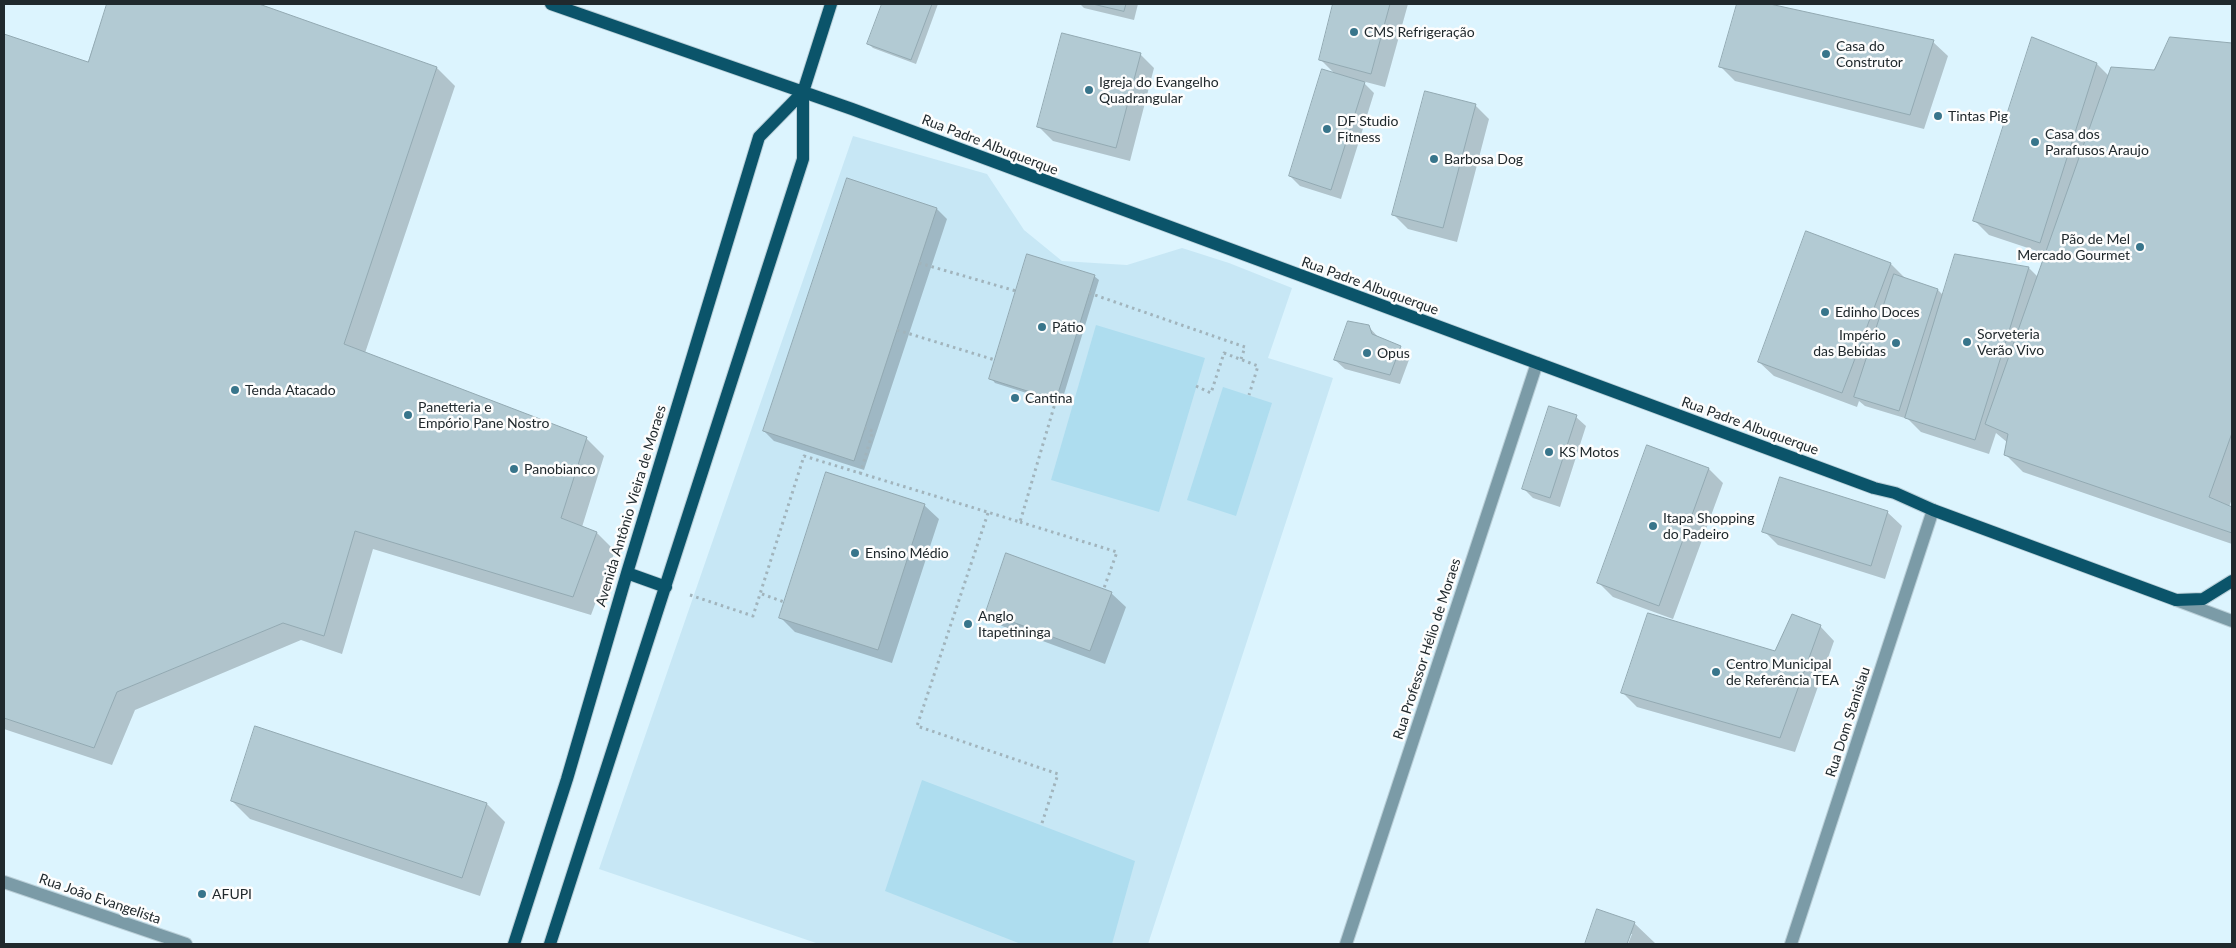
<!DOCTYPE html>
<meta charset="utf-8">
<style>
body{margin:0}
#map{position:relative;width:2236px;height:948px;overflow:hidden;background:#dcf4fe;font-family:Lato,sans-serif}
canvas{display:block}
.frame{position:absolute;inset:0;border:5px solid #20292d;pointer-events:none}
</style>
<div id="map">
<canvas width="2236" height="948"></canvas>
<div class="frame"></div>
</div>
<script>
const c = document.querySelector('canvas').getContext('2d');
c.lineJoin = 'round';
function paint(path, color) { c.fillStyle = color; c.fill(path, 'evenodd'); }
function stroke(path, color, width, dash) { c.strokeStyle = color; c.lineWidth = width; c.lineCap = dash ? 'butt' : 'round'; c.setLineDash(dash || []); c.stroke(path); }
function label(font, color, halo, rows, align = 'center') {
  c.font = font + ' Lato,sans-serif'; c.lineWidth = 5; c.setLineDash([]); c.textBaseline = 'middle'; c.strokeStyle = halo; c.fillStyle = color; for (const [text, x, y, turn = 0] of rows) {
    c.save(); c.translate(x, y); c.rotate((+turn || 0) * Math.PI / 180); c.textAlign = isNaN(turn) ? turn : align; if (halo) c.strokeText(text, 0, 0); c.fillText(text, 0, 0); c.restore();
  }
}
const built = new Path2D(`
 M853 136 987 174 1024 230 1062 261 1127 265 1182 248 1229 263 1292 288 1268 358 1333 378 1148 944H819L599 869Z`);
const green = new Path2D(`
 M1096 325 1205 358 1159 512 1051 480Z
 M1223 387 1272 403 1236 516 1187 500Z
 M922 780 1135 861 1112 944H1021L885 891Z`);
const shadow = new Path2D(`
 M108 4H254L437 68 455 86 365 353 586 438 604 456 582 527 597 533 615 551 591 615 373 549 342 654 301 640 135 710 112 765 4 729V35L89 63Z
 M883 4H938L916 64 873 48 868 43Z
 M1080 4H1138L1134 20 1084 8Z
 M1335 4H1408L1385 87 1362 81 1374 93 1341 199 1300 186 1290 176 1335 74 1320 59Z
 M1739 4H1764L1933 42 1948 56 1924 129 1735 81 1720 66Z
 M2170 38 2232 44V499L2229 507 2232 508V544L2023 472 2005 454 2008 443 1996 433 1989 454 1921 432 1908 419 1865 406 1859 401 1857 407 1774 376 1759 362 1891 264 1905 278 1938 290 1944 296 1956 255 2029 268 2038 277 2046 254 1989 235 1974 220 2033 39 2097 64 2109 76 2155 71Z
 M1140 54 1154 68 1130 161 1053 141 1038 126Z
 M1475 105 1489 119 1457 242 1408 229 1394 215Z
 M847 180 937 209 947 219 864 470 774 441 764 431Z
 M1094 276 1099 280 1061 404 995 383 991 378Z
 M1368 326 1379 338 1400 347 1410 357 1400 384 1345 369 1335 360Z
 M1576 417 1586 426 1560 507 1533 498 1523 488Z
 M1709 469 1723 483 1673 619 1613 597 1599 583Z
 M924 505 939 519 892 663 795 632 781 618Z
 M1887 512 1902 526 1885 579 1778 545 1764 531Z
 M1111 593 1126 607 1105 664 1002 626 988 612Z
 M1820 626 1834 641 1795 752 1637 707 1623 693 1776 652Z
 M256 728 487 804 505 822 480 896 250 819 232 801Z
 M1598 910 1634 923 1656 944H1628L1632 934H1629L1626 944H1587Z`);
const building = new Path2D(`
 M107 4H259L437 67 344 344 587 437 561 518 597 532 573 597 355 531 324 636 283 623 117 692 94 748 4 718V34L88 62Z
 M882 4H932L911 60 867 44Z
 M1093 4H1126L1124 11Z
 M1333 4H1390L1371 74 1319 60Z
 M1737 4H1770L1934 40 1910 115 1719 67Z
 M1062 33 1141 53 1116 148 1037 127Z
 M2032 37 2097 63 2040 243 1973 221Z
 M2170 37 2232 43V433L2209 497 2232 507V533L2004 455 2008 434 1985 424 2111 67 2154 70Z
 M1322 69 1365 82 1331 190 1289 176Z
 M1425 91 1476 104 1443 228 1392 215Z
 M847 178 937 208 854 461 763 431Z
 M1806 231 1891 263 1842 393 1758 362Z
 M1027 254 1095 275 1056 400 989 379Z
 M1955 254 2029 267 1975 440 1905 418Z
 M1894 274 1938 289 1899 411 1854 397Z
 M1348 321 1369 325 1372 334 1401 346 1390 375 1334 360Z
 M1549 406 1577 415 1550 498 1522 489Z
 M1647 445 1709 468 1659 606 1597 583Z
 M826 472 925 504 878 650 779 618Z
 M1780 477 1888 511 1871 566 1762 532Z
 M1006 553 1112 592 1090 651 986 612Z
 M1648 613 1775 651 1792 614 1821 625 1780 738 1621 693Z
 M255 726 487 803 462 878 231 801Z
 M1597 909 1635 922 1627 944H1585Z`);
const path = new Path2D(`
 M919 263 1016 291
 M1089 293 1245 347 1241 359
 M897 330 995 360
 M1196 386 1211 393 1224 353 1258 366 1249 395
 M860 474 873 431 865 428
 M988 513 917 726 1058 774 1041 826
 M1020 522 1117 552 1104 588
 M762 594 784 602
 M690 595 753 616 804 456 1020 522 1056 400`);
const street = new Path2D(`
 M2176 600 2232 621
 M4 882 186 944
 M1346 944 1537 363
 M1791 944 1933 510`);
const primary = new Path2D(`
 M551 4 852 109 1874 488 1895 493 1933 510 2176 600 2203 599 2232 581
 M627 573 666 587
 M514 944 567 779 627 573 759 137 803 92
 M550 944 803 159V92L831 4`);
const markers = [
 [1354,32,5,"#38758b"],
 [1826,54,5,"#38758b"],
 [1089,90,5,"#38758b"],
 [1938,116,5,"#38758b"],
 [1327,129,5,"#38758b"],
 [2035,142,5,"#38758b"],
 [1434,159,5,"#38758b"],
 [2140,247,5,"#38758b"],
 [1825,312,5,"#38758b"],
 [1042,327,5,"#38758b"],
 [1967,342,5,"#38758b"],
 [1896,343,5,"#38758b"],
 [1367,353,5,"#38758b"],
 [235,390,5,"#38758b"],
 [1015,398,5,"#38758b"],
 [408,415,5,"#38758b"],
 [1549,452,5,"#38758b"],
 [514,469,5,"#38758b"],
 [1653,526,5,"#38758b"],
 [855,553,5,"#38758b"],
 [968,624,5,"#38758b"],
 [1716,672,5,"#38758b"],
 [202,894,5,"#38758b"]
];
const poiNames = [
 ["CMS Refrigeração",1364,32],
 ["Casa do",1836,46],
 ["Construtor",1836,62],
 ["Igreja do Evangelho",1099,82],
 ["Quadrangular",1099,98],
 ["Tintas Pig",1948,116],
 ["DF Studio",1337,121],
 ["Fitness",1337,137],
 ["Casa dos",2045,134],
 ["Parafusos Araujo",2045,150],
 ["Barbosa Dog",1444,159],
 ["Pão de Mel",2130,239,"right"],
 ["Mercado Gourmet",2130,255,"right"],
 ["Edinho Doces",1835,312],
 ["Pátio",1052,327],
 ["Sorveteria",1977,334],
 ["Verão Vivo",1977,350],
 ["Império",1886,335,"right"],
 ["das Bebidas",1886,351,"right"],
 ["Opus",1377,353],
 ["Tenda Atacado",245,390],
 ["Cantina",1025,398],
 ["Panetteria e",418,407],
 ["Empório Pane Nostro",418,423],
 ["KS Motos",1559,452],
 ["Panobianco",524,469],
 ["Itapa Shopping",1663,518],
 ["do Padeiro",1663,534],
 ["Ensino Médio",865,553],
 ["Anglo",978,616],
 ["Itapetininga",978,632],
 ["Centro Municipal",1726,664],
 ["de Referência TEA",1726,680],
 ["AFUPI",212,894]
];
const streetNames = [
 ["Rua Padre Albuquerque",990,145,21],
 ["Rua Padre Albuquerque",1370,286,20],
 ["Rua Padre Albuquerque",1750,426,20],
 ["Avenida Antônio Vieira de Moraes",631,506,-73],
 ["Rua Professor Hélio de Moraes",1427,649,-72],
 ["Rua Dom Stanislau",1848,722,-72],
 ["Rua João Evangelista",100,899,19]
];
paint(built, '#c7e7f5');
paint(green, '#aeddef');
paint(shadow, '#0003');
paint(building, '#b2cad3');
stroke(building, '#92a9b2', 1);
stroke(street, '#bacfd8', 14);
stroke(primary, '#bacfd8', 14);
stroke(path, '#a1b4bc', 3, [2.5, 4]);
stroke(street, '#7b9ba7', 12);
stroke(primary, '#0b546a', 12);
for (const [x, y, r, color] of markers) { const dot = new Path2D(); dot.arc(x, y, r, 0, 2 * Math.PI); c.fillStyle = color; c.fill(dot); stroke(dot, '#fdfdfd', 2); }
label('14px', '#20292d', '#fdfdfd', poiNames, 'left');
label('14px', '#20292d', '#fdfdfd', streetNames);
</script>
